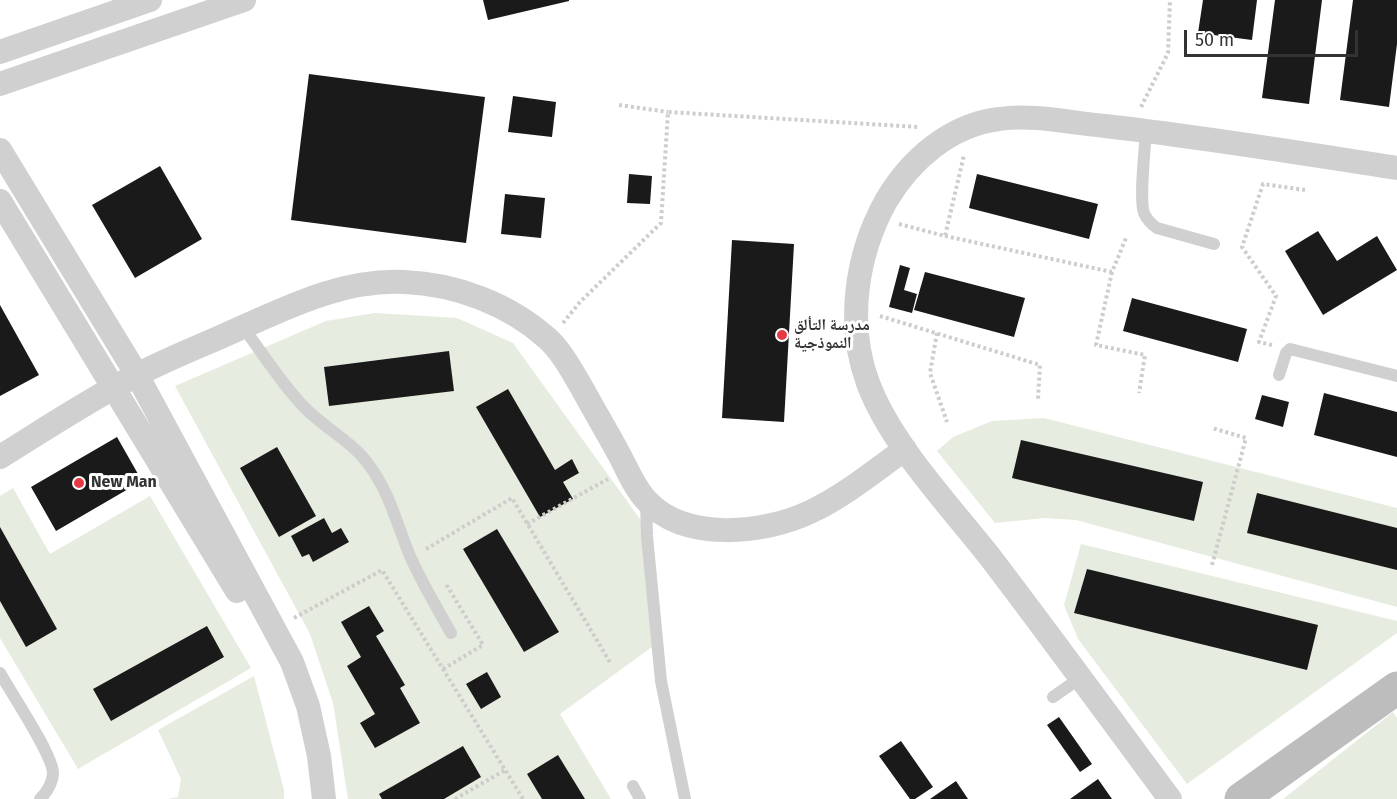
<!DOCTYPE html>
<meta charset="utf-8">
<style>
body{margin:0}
#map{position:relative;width:1397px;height:799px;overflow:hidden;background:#fff;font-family:"Fira Sans",sans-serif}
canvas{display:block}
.scale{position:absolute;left:1184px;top:30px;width:174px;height:27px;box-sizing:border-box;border:3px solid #333;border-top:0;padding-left:8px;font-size:18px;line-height:21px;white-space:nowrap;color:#333;-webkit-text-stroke:4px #fff;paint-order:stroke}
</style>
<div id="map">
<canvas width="1397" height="799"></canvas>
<div class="scale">50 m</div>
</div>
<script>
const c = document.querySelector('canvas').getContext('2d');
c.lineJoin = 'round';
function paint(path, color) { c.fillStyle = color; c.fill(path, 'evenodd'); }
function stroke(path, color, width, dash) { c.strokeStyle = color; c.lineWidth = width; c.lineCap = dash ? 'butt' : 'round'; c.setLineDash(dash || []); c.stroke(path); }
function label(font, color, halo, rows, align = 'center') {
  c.font = font + ' "Fira Sans","Noto Naskh Arabic",sans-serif'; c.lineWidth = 6; c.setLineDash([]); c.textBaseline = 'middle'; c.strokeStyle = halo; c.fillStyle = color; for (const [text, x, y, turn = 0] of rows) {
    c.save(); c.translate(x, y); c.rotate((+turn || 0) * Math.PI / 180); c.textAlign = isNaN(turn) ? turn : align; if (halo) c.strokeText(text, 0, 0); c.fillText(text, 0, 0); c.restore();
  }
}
const green = new Path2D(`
 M375 313 457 318 513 343 645 526 656 644 560 714 611 799H348L333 703 310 634 175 386 326 321Z
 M1044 418 1397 508V607L1076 520 1045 518 995 523 937 451 953 437 992 421Z
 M13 488 50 554 150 496 251 668 78 769 0 638V496Z
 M1081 544 1397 621V633L1187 784 1078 639 1064 605Z
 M254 676 284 790V799H168L178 797 181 779 158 730Z
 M1393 712 1397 718V799H1283Z`);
const building = new Path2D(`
 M483 0H569V1L488 20Z
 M1203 0H1257L1252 40 1198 33Z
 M1275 0H1322L1309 104 1262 98Z
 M1353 0H1397V44L1389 107 1340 100Z
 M309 74 485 97 466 243 291 220Z
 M513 96 556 102 552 137 508 132Z
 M160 166 202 239 135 278 92 205Z
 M629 174 652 176 650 204 627 203Z
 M977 174 1098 204 1089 239 969 208Z
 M505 194 545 198 541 238 501 234Z
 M1318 231 1337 261 1377 236 1397 270 1323 315 1285 251Z
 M732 240 794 244 784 422 722 418Z
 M900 265 910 268 904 290 917 294 912 313 889 307Z
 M925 272 1025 298 1014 337 914 310Z
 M1132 298 1247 329 1238 362 1123 331Z
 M0 305 39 375 0 396Z
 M449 351 454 391 329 406 324 367Z
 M508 389 555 470 572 459 579 473 563 482 573 499 540 517 476 407Z
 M1324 393 1397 412V457L1314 435Z
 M1262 395 1289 402 1283 427 1255 419Z
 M117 437 142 481 56 531 31 487Z
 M1021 440 1203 482 1194 521 1012 478Z
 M277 447 316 516 279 537 240 468Z
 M1257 493 1397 528V570L1247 533Z
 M324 518 332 533 341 528 349 542 313 562 309 554 302 557 291 536Z
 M0 527 57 629 26 647 0 601Z
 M497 529 559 632 524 652 463 549Z
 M1087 569 1318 625 1307 670 1074 613Z
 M369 606 384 631 376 636 405 685 400 688 420 723 375 748 360 723 375 714 347 666 361 657 341 622Z
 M207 626 224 657 111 721 93 689Z
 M487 672 501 697 481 709 466 684Z
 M1059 717 1092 764 1080 772 1047 725Z
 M901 741 933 787 915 799H910L879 756Z
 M463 746 481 777 444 799H382L379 794Z
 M558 755 585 799H542L527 774Z
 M1098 779 1112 799H1070Z
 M956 781 968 799H930Z`);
const path = new Path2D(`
 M619 105 668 112
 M1141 107 1168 53 1170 0
 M899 224 945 236 964 155
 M945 236 1112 272 1126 238
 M1112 272 1096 345 1145 355 1139 393
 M880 316 1040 365 1038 399
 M563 323 580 302 661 223 668 112 919 127
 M937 333 930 373 947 422
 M1272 345 1259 342 1276 296 1242 247 1263 184 1305 190
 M527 524 608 479
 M426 549 512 498 611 664
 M1212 565 1246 438 1212 428
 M294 618 382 570 523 799
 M443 669 483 645 446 584
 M455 799 505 770`);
const lane = new Path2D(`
 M1146 131C1145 149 1139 199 1144 213 1147 220 1151 224 1157 228L1214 244
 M243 327C263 354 281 383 304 407 324 428 352 441 369 465 390 493 397 525 410 556 422 583 437 608 451 633
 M1279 375 1286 353 1290 349 1397 376
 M646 502 647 536 661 681 685 799
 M0 673C11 693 54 756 53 774 52 785 47 792 40 799
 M1053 697 1080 678
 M633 786 640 799`);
const street = new Path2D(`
 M0 52 150 0
 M0 84 244 0
 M0 150 137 375 292 662 308 706 319 756 324 799
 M0 201 237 591
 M0 457C45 429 89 400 135 376 167 359 201 346 234 331 288 307 343 279 404 282 456 284 509 304 548 339 562 352 572 371 582 388 594 410 607 432 619 454 627 469 635 489 647 501 685 542 764 534 810 512 844 496 875 471 905 449
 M1170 799C1110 718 1051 637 990 557 950 506 890 443 868 383 846 324 856 255 886 201 910 160 950 125 999 119 1033 114 1071 123 1105 126 1203 137 1300 153 1397 168`);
const secondary = new Path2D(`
 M1241 799 1397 688`);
const markers = [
 [782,335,6,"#e63946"],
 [79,483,6,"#e63946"]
];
const poiNames = [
 ["مدرسة التألق",794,326],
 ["النموذجية",794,344],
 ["New Man",91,483]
];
paint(green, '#e6ecdf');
paint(building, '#1a1a1a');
stroke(path, '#cdcdcd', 4, [3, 3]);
stroke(lane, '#d0d0d0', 12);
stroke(street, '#d0d0d0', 24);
stroke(secondary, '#bdbdbd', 33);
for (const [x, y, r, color] of markers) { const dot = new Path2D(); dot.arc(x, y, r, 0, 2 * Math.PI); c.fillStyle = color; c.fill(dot); stroke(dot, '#fff', 2); }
label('bold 16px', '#333', '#fff', poiNames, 'left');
</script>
